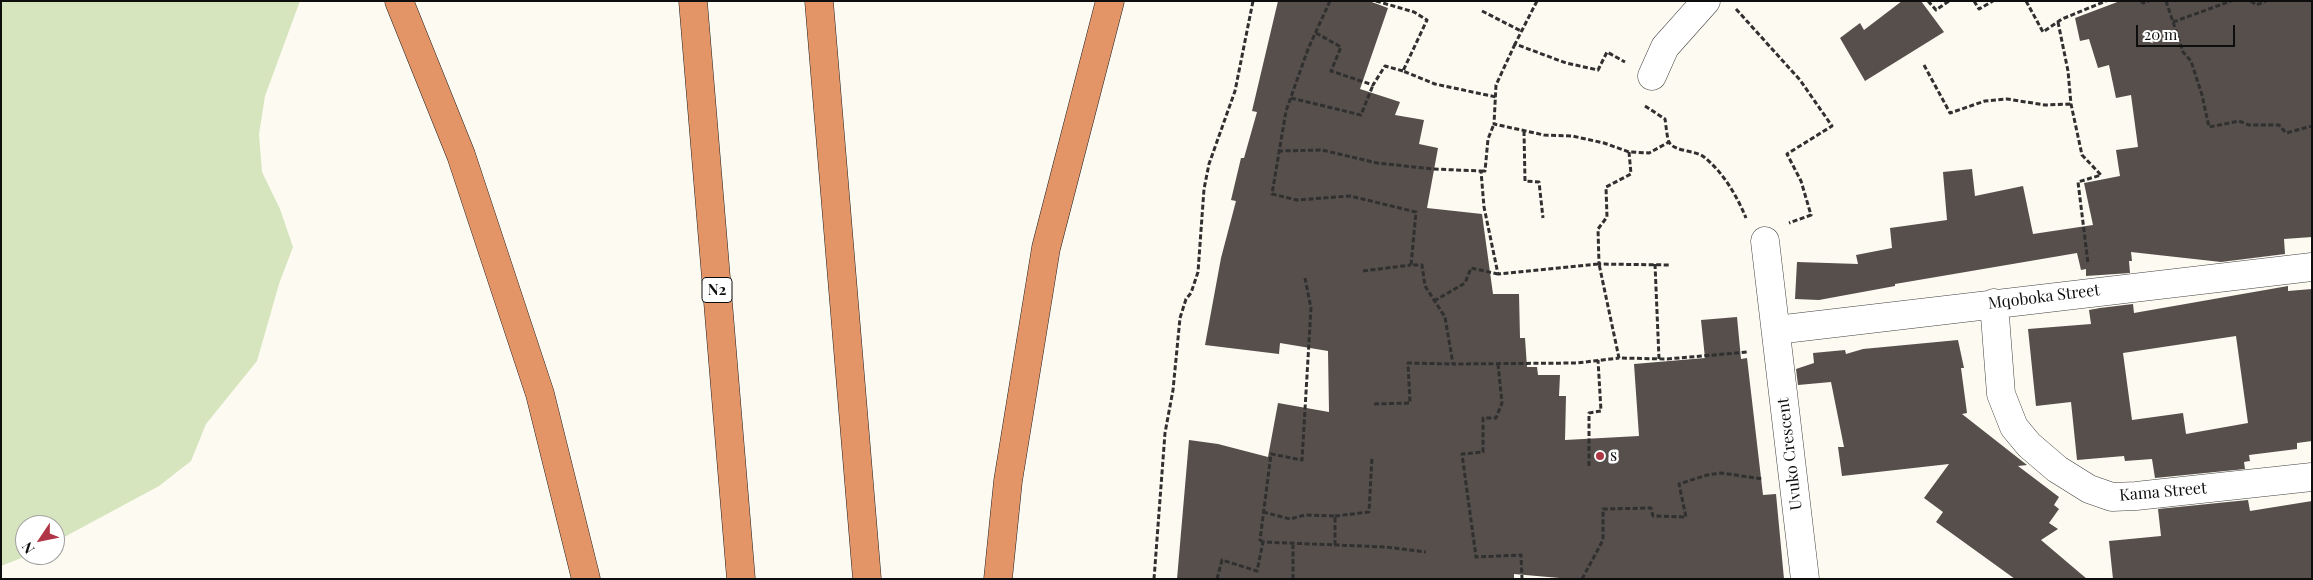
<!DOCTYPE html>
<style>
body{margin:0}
#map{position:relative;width:2313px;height:580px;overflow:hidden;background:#fdfaf1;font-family:"Playfair Display",serif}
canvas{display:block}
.frame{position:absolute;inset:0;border:2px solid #0e0e0e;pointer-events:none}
.north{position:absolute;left:15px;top:515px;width:50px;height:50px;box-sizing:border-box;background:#fff;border:1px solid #9f9f9f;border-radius:50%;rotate:236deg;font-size:14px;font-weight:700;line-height:20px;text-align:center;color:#0e0e0e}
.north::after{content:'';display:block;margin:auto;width:18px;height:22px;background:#af3547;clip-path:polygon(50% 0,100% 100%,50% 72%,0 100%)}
.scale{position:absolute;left:2136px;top:25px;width:99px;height:22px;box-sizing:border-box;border:2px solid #0e0e0e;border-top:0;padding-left:6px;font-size:15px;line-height:18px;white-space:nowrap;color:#0e0e0e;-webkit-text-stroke:4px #fff;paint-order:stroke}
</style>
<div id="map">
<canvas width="2313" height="580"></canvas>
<div class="frame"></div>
<div class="north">N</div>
<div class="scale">20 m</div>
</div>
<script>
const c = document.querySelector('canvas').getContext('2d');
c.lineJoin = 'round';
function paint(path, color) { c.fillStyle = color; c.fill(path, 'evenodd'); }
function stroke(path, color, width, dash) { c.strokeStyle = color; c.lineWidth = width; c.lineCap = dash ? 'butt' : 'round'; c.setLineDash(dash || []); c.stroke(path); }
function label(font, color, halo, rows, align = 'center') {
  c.font = font + ' "Playfair Display",serif'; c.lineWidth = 5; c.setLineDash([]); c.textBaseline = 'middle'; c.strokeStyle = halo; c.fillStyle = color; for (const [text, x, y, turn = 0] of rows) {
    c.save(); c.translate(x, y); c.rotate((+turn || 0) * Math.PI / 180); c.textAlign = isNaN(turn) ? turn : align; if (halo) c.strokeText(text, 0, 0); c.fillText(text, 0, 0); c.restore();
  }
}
const green = new Path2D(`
 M1 1H300L265 96 259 134 262 172 280 209 293 247 279 284 257 361 206 424 191 461 159 486 55 542V525H25V555H29L1 566Z`);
const building = new Path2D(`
 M1278 1H1369L1388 8 1360 89 1400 102 1395 115 1424 120 1419 144 1438 148 1427 208 1482 214 1493 294H1519L1520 338H1525L1527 367H1537L1538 375H1560L1559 396H1566L1565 440 1639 436 1634 364 1705 358 1701 320 1737 317 1741 359 1747 358 1763 495 1776 494 1784 579H1571L1514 574V579H1177L1189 440 1218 444 1268 457 1278 403 1329 412 1328 351 1280 343 1279 354 1205 345 1221 258 1236 201 1231 200 1241 158H1244L1257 112 1252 111Z
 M1902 1H1921L1944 32 1865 81 1840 38 1860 23 1864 30Z
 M2120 1H2312V237L2284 239 2285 254 2221 262 2131 252 2132 261H2129L2130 273 2086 276V269L2081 270 2077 253 1895 284V286L1819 300 1795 299 1797 262 1858 264 1856 255 1892 248 1890 228 1947 220 1943 172 1972 169 1975 196 2023 186 2033 234 2093 225 2084 183 2120 176 2116 150 2138 147 2131 95 2116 98 2109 65 2098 68 2089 39 2080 41 2075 18Z
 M2288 286V291L2312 289V441L2297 443V449L2249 455 2250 461 2244 462 2245 469 2155 478 2152 459 2125 461 2124 456 2077 460 2071 402 2036 406 2028 329 2091 324 2089 310 2100 308 2133 304 2134 313ZM2236 336 2248 423 2186 434 2183 413 2132 420 2123 353Z
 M1958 340 1964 368H1961L1967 413 1962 414 2027 465 2018 466 2059 497 2054 505 2059 509 2049 523 2058 529 2041 540 2087 579H2015L1936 522 1943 512 1924 498 1949 464 1842 476 1838 447H1844L1831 382 1798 385 1796 369 1814 363 1813 353 1845 350 1846 354 1863 349Z
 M2248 500 2250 511 2312 501V579H2113L2109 541 2161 536 2158 509Z`);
const path = new Path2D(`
 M1330 1 1308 49 1286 111 1272 194 1297 200 1350 196 1416 212 1411 265H1422L1425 286 1445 317 1453 364 1577 363 1619 358
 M1376 1 1414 12 1427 20 1403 71 1435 84 1496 97
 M1537 1 1515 44 1566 63 1598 70 1607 52 1625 62
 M1928 1 1936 10 1949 1
 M1974 1 1979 9 1993 1
 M2026 1 2043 32 2062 19 2106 1
 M2141 1 2143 3 2149 1
 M2166 1 2183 52 2191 61 2202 95 2209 127 2239 121 2249 125H2279L2286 133 2312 126
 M2251 1 2256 5 2266 1
 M1736 9 1800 80 1832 126 1787 154 1801 181 1811 215 1789 223
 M1482 11 1521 31
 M2058 22 2068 71 2071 104 2082 155 2101 175 2078 182 2088 263
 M2173 22 2231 1
 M1316 33 1341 47 1331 71 1373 85 1385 66 1403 71
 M1515 44 1496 85 1494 124 1544 135 1572 136 1604 143 1629 152 1649 153 1669 142
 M1924 65 1950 113 1985 101 2007 99 2045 105 2071 104
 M1291 98 1361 115 1373 85
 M1645 106 1665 119C1666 125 1667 138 1669 142 1674 152 1696 150 1704 157 1723 172 1737 196 1746 218
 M1524 131 1525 181 1539 182 1543 218
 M1278 151 1322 150 1377 163 1433 169 1481 171 1484 207 1498 274 1599 264 1619 358 1667 359 1748 352
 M1629 152 1631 174 1606 187 1607 217 1598 229 1599 264 1671 265
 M1481 171H1485L1488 139 1494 124
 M1655 264 1659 359
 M1363 271 1411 265
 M1434 301 1465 283 1471 268 1498 274
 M1498 364 1502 403 1496 418H1483V452L1462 454 1476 557 1521 555 1522 579
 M1374 404 1410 403 1408 363 1453 364
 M1589 466V413L1601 411 1598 360
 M1263 512 1290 519 1305 515 1335 516V546
 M1335 516 1369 512 1372 457
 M1263 542 1260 540 1271 454 1302 460 1311 308 1305 278
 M1154 579 1165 433 1173 390 1180 318 1186 299 1191 293 1198 272 1204 189 1209 164 1235 91 1253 1
 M1217 579 1222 560 1257 571 1263 542 1386 547 1426 552
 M1293 579V545
 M1582 579 1603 540V509L1651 508 1653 516 1686 517 1679 484 1707 475 1721 473 1763 479`);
const minor = new Path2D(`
 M1652 76 1665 47 1706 1
 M1765 241 1805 579
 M1994 303 2001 394 2014 427 2029 445 2057 469 2089 489 2112 497 2136 496 2312 477
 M1776 330 2312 267`);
const highway = new Path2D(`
 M399 1 461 155 540 394 586 579
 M693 1 741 579
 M819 1 867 579
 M998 579 1008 481 1046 248 1110 1`);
const markers = [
 [1600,456,5,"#af3547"]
];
const shields = [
 [717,290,30]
];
const shieldNames = [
 ["N2",717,290]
];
const streetNames = [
 ["Mqoboka Street",2044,297,-7],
 ["Uvuko Crescent",1790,454,-97],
 ["Kama Street",2163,492,-5]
];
const poiNames = [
 ["s",1610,456]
];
paint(green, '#d6e5be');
paint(building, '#564f4c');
stroke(minor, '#414141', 29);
stroke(highway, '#1f1f1f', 29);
stroke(path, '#303030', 3, [5, 2.5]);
stroke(minor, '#fff', 28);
stroke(highway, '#e49568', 28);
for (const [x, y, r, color] of markers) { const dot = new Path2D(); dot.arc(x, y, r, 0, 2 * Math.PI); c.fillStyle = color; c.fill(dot); stroke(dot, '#fff', 2); }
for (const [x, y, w] of shields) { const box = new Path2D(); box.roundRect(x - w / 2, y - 12.5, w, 25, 4); c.fillStyle = '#fff'; c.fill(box); stroke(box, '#0e0e0e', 1); }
label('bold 15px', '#0e0e0e', null, shieldNames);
label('16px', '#0e0e0e', '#fff', streetNames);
label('16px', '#0e0e0e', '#fff', poiNames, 'left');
</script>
